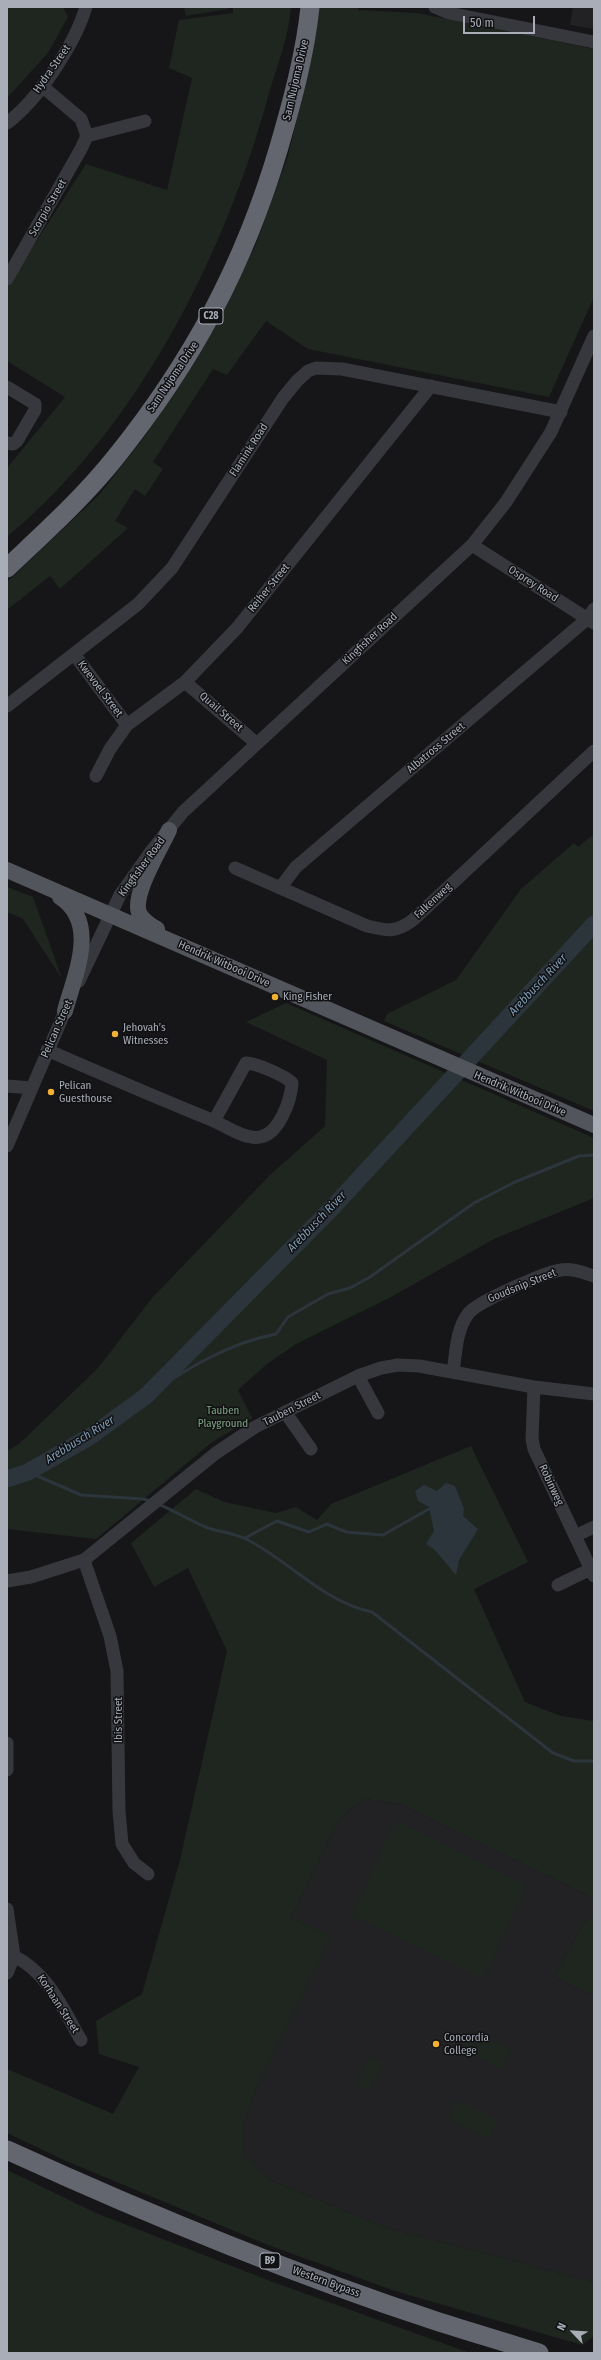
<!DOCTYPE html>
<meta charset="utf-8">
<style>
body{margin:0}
#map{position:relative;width:601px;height:2360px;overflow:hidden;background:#161618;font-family:"Fira Sans Condensed",sans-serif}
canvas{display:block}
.frame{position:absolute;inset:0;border:8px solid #a8adb8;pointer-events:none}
.north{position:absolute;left:553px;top:2312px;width:40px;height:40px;-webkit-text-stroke:3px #111113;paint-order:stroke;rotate:295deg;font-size:11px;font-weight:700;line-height:16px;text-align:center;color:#a8adb8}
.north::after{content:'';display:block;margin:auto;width:14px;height:18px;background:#a8adb8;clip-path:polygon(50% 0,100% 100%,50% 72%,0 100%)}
.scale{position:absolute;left:463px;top:16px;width:72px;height:18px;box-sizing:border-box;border:2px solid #a8adb8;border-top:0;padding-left:5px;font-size:12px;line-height:14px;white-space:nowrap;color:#a8adb8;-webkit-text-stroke:3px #111113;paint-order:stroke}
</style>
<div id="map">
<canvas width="601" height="2360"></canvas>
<div class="frame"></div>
<div class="north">N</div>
<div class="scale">50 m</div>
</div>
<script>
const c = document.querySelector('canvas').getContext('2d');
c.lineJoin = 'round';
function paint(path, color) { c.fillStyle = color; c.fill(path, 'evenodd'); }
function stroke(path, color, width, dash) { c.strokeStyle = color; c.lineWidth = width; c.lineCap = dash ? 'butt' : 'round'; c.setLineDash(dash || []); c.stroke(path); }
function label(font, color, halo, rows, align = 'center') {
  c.font = font + ' "Fira Sans Condensed",sans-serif'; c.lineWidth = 3; c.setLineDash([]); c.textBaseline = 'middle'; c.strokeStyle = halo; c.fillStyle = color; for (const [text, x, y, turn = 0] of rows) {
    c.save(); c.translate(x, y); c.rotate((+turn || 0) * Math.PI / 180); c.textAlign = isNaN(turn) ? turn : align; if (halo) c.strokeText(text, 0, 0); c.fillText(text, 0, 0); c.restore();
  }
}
const built = new Path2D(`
 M573 7H594V29L570 25Z
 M366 1799 403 1805 594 1899V1917L584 1922 554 1977 594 1996V2282L385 2227 270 2180 244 2154 243 2125 255 2091 331 1936 291 1918 336 1825 349 1810Z`);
const green = new Path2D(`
 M7 7H63L68 17 48 53 7 98Z
 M184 7H228V9L186 16Z
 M233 7H291C289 35 278 64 270 90 226 253 139 427 7 537V468L65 397 7 361V287L86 164 167 190 192 78 169 68 179 20 233 13Z
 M318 7H358V10L417 13 594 49V297L549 397 308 349 266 321 227 375 213 369 153 462 163 469 145 496 135 489 115 521 128 528 60 589 50 576 7 610V582L99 495 145 436 200 353 255 247 288 156 311 61Z
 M594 834V1111L384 1021 387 1014 456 980 521 889 574 843 578 847Z
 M7 887 33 897 62 979 23 919 7 912Z
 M286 1003 594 1138V1198L494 1239 391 1297 296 1344 267 1364 238 1390 252 1418 211 1443 96 1539 7 1529V1451L19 1444 98 1368 152 1298 270 1175 325 1126 327 1060 246 1022Z
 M471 1446 528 1562 474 1589 525 1702 561 1716 594 1721V1899L403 1805 366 1799 349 1810 336 1825 291 1918 332 1936 255 2091 243 2125 244 2154 270 2180 385 2227 594 2282V2336L582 2345 395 2291 268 2245 66 2161 7 2133V2069L113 2114 139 2067 99 2054 96 2021 142 1994 180 1860 227 1651 188 1568 154 1587 131 1543 196 1489 224 1502 276 1513 296 1507 317 1520 331 1504Z
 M396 1820 527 1885 484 1979 351 1916Z
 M594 1917V1996L554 1977 584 1922Z
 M471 2031 511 2049 502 2069 462 2051Z
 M370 2056 384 2062 369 2092 356 2086Z
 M457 2100 498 2119 489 2139 448 2120Z
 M7 2170 96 2213 273 2282 470 2353H7Z`);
const water = new Path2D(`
 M446 1483 455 1486 464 1509 463 1516 478 1529 459 1560 456 1575 435 1550 426 1544 434 1531 429 1507 418 1501 415 1491 424 1485 437 1491Z`);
const stream = new Path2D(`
 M146 1396C187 1369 228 1343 276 1334L288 1317 328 1294 350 1288 370 1277 474 1203 515 1182 579 1156 594 1155
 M28 1472 81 1495 143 1499 151 1501
 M158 1504C175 1511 191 1521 208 1528 220 1532 234 1533 246 1539 290 1561 323 1602 372 1612L553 1753 574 1761H594
 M245 1538 277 1521 309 1532 327 1524 346 1532 383 1535 429 1509`);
const river = new Path2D(`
 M7 1479 28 1472 91 1436 146 1396 332 1208 594 924`);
const minor = new Path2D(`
 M435 7 449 13 594 42
 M7 123C38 100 75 44 86 7
 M87 136 145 121
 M7 279 81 149 87 136 81 119 42 86
 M7 387 35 404V410L17 441 13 444 7 443
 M472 545 594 623
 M74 654 127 725
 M185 682 256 743
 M7 706 138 604 172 568 283 398 297 381 308 371 316 368 342 369 561 412
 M96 776 110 749 127 725 185 682 237 628 431 386
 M235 868 367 926C388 931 395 933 413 920L594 751
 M280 888 296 867 587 619 594 609
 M79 981 120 895 152 850 183 812 472 545 506 502 551 432 594 336
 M47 1050C102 1074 157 1098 212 1120 226 1126 245 1140 260 1137 279 1134 291 1100 292 1083 286 1076 256 1063 246 1063L214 1121
 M7 1086 31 1088
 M7 1146 69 1002
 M453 1372C456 1353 456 1330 468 1314 476 1302 546 1272 561 1270 572 1268 584 1273 594 1276
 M358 1376 378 1413
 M534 1387 532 1439 534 1449 594 1576
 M285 1412 311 1449
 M575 1536 594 1527
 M84 1560 110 1636 117 1671 119 1811 122 1844 134 1863 148 1874
 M7 1581 31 1577 84 1560 216 1453 255 1427 358 1376 381 1368 398 1365 419 1366 534 1387 594 1394
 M558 1585 591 1569
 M7 1743V1770
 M7 1909 14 1956 7 1973
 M14 1956C48 1973 63 2009 81 2040`);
const major = new Path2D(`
 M7 870 594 1125
 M60 897C100 923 74 976 65 1011
 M157 929C150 925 143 921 139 913 132 894 161 848 169 830`);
const highway = new Path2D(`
 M7 568C44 533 83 498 115 458 192 362 244 266 279 147 292 102 305 55 310 7
 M7 2150C147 2214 290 2273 436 2321 470 2332 505 2342 539 2353`);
const markers = [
 [275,997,4,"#f2b134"],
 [115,1034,4,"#f2b134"],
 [51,1092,4,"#f2b134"],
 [436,2044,4,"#f2b134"]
];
const shields = [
 [211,316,24],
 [270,2261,20]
];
const shieldNames = [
 ["C28",211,316],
 ["B9",270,2261]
];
const streetNames = [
 ["Hydra Street",52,69,-55],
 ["Sam Nujoma Drive",296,80,-77],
 ["Scorpio Street",48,208,-60],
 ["Sam Nujoma Drive",173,377,-56],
 ["Flamink Road",249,450,-57],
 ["Osprey Road",533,584,33],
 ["Reiher Street",269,588,-51],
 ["Kingfisher Road",370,639,-43],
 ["Kwevoel Street",100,689,53],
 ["Quail Street",221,712,41],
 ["Albatross Street",436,748,-40],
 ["Kingfisher Road",142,867,-54],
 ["Falkenweg",433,901,-43],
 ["Hendrik Witbooi Drive",224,964,24],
 ["Pelican Street",57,1029,-66],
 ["Hendrik Witbooi Drive",520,1094,23],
 ["Goudsnip Street",522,1286,-22],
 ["Tauben Street",292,1409,-27],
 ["Robinweg",551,1485,65],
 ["Ibis Street",119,1720,-90],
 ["Korhaan Street",58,2004,57],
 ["Western Bypass",326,2282,20]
];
const poiNames = [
 ["King Fisher",283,997],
 ["Jehovah’s",123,1028],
 ["Witnesses",123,1041],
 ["Pelican",59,1086],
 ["Guesthouse",59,1099],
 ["Concordia",444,2038],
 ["College",444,2051]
];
const parkNames = [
 ["Tauben",223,1411],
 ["Playground",223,1424]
];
const waterNames = [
 ["Arebbusch River",538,985,-47],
 ["Arebbusch River",317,1222,-46],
 ["Arebbusch River",80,1440,-32]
];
paint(built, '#222225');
paint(green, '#1e261f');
paint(water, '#2c353c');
stroke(stream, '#2c353c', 3);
stroke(river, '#2c353c', 17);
stroke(minor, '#37383d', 13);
stroke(major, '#53555c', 16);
stroke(highway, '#63666e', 19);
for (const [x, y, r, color] of markers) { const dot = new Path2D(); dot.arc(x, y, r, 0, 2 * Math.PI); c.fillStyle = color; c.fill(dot); stroke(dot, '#111113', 1.5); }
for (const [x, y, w] of shields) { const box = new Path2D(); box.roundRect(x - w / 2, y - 8, w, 16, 3); c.fillStyle = '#111113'; c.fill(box); stroke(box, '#a8adb8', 1); }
label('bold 10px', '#a8adb8', null, shieldNames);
label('11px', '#a8adb8', '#111113', streetNames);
label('11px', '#a8adb8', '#111113', poiNames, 'left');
label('11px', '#7fa381', '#111113', parkNames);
label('italic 12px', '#7f9bb3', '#111113', waterNames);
</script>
